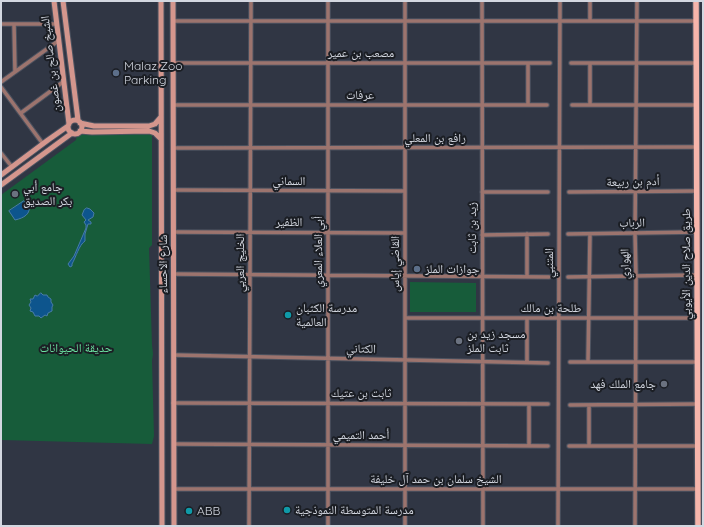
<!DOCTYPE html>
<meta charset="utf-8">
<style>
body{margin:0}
#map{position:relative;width:704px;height:527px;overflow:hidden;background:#303644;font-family:Quicksand,sans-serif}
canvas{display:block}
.frame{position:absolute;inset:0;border:2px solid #d3d7e0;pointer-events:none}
</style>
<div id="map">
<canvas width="704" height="527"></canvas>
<div class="frame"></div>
</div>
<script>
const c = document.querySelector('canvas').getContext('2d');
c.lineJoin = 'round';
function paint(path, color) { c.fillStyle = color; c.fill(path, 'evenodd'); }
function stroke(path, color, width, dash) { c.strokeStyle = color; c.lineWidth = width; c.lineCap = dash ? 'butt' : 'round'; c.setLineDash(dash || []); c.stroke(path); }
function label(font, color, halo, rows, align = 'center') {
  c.font = font + ' Quicksand,"Noto Naskh Arabic",sans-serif'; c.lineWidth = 4; c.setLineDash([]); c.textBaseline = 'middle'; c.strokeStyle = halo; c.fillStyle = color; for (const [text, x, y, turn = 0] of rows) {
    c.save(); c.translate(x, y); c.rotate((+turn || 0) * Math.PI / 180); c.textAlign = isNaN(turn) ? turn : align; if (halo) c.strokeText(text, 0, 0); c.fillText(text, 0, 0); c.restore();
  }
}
const green = new Path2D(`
 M152 133V245L149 248 152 345 153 354 152 361 154 436 152 444 1 440V195L76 140 77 134Z
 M410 282 476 283V312H410Z`);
const water = new Path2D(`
 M24 201 29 205C31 214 24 218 15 220L9 211Z
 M87 208 90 209 94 213 93 217 88 220 91 222V224H88L85 234V241C79 245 76 257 72 264V266L70 267 68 264 74 256 86 228V225L84 222 86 220 82 215 84 210Z
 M41 293 43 295H47L48 297 51 299V302L53 305 52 307V311L48 313 47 316 45 315 41 318 39 316H35L33 312 30 311 31 308 29 305 31 302 30 299H33L35 295 37 296Z`);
const street = new Path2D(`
 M328 1V526
 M405 1V526
 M482 1 483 526
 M590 1V21
 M173 21H696
 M1 24H57
 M14 24 15 72
 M173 63H550
 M528 63V105
 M571 63H697
 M1 82 58 41
 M1 87 43 144
 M173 105H547
 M572 105H697
 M590 105V63
 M21 113 63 82
 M173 148 697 147
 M1 153 12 167
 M173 190 405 191
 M482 192H548
 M569 192 697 191
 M173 232 405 233
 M527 234V277
 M568 234 697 232
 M482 235 548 234
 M173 274 549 277
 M568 277 697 275
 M405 318H697
 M174 355 548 363
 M527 362V318
 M570 362H697
 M588 362 590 234
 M173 403 548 404
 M570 405 698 404
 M589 405V446
 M174 444 548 446
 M529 446V404
 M569 446H698
 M174 489H698
 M249 526 251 1
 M558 526 560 1
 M635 526 636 276 635 233 637 1`);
const secondary = new Path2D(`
 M54 1 69 124
 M63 1 78 120
 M161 1 162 526
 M173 1 174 526
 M68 127a7 7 0 1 1 14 0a7 7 0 1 1-14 0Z
 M80 123 94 126H149L155 124 161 117
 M80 131 92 132 149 131 155 133 161 139
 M1 175 48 140 68 126
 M1 185 72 133`);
const primary = new Path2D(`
 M696 1 698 526`);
const markers = [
 [116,73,4,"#5c6f8a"],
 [15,194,4,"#6b7280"],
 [417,269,4,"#5c6f8a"],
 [288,315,4,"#0f9aa8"],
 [459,341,4,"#6b7280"],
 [664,384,4,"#6b7280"],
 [287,510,4,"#0f9aa8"],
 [189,511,4,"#0f9aa8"]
];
const streetNames = [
 ["مصعب بن عمير",361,53],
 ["الشيخ صالح بن غصون",51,64,-97],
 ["عرفات",360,95],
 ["رافع بن المعلي",435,138],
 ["السماني",289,181],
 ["أدم بن ربيعة",633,182,-1],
 ["الظفير",289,222],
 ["الرباب",632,223,-1],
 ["زيد بن ثابت",472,228,-90],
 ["أبي العلاء المعري",318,252,-90],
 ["الخليج العربي",240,263,-90],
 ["المتنبي",549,263,-90],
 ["شارع الاحساء",163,264,-90],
 ["القاضي إياس",395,264,-90],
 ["الهواري",625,264,-91],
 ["طريق صلاح الدين الأيوبي",686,264,-90],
 ["طلحة بن مالك",551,308],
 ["الكتاني",361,349,1],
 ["ثابت بن عتيك",361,393],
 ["أحمد التميمي",361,435],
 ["الشيخ سلمان بن حمد آل خليفة",436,479]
];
const poiNames = [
 ["Malaz Zoo",124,66],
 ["Parking",124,80],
 ["جامع أبي",23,187],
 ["بكر الصديق",23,201],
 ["جوازات الملز",425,269],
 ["مدرسة الكثبان",296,308],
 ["العالمية",296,322],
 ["مسجد زيد بن",467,334],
 ["ثابت الملز",467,348],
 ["جامع الملك فهد",656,384,"right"],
 ["مدرسة المتوسطة النموذجية",295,510],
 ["ABB",197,511]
];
const parkNames = [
 ["حديقة الحيوانات",76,348]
];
paint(green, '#175c3a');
paint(water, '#0d558d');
stroke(water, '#487ca6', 1);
stroke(street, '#4d5360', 5.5);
stroke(secondary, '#4d5360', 7);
stroke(primary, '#4d5360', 8);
stroke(street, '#9c746e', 3.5);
stroke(secondary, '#d4968d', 5);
stroke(primary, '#f6b5ab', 5.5);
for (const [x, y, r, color] of markers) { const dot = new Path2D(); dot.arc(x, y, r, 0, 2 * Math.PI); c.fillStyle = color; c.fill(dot); stroke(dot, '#1b1e24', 1.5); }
label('12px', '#d3d7e0', '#1b1e24', streetNames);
label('12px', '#d3d7e0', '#1b1e24', poiNames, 'left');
label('12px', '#6be2a0', '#1b1e24', parkNames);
</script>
